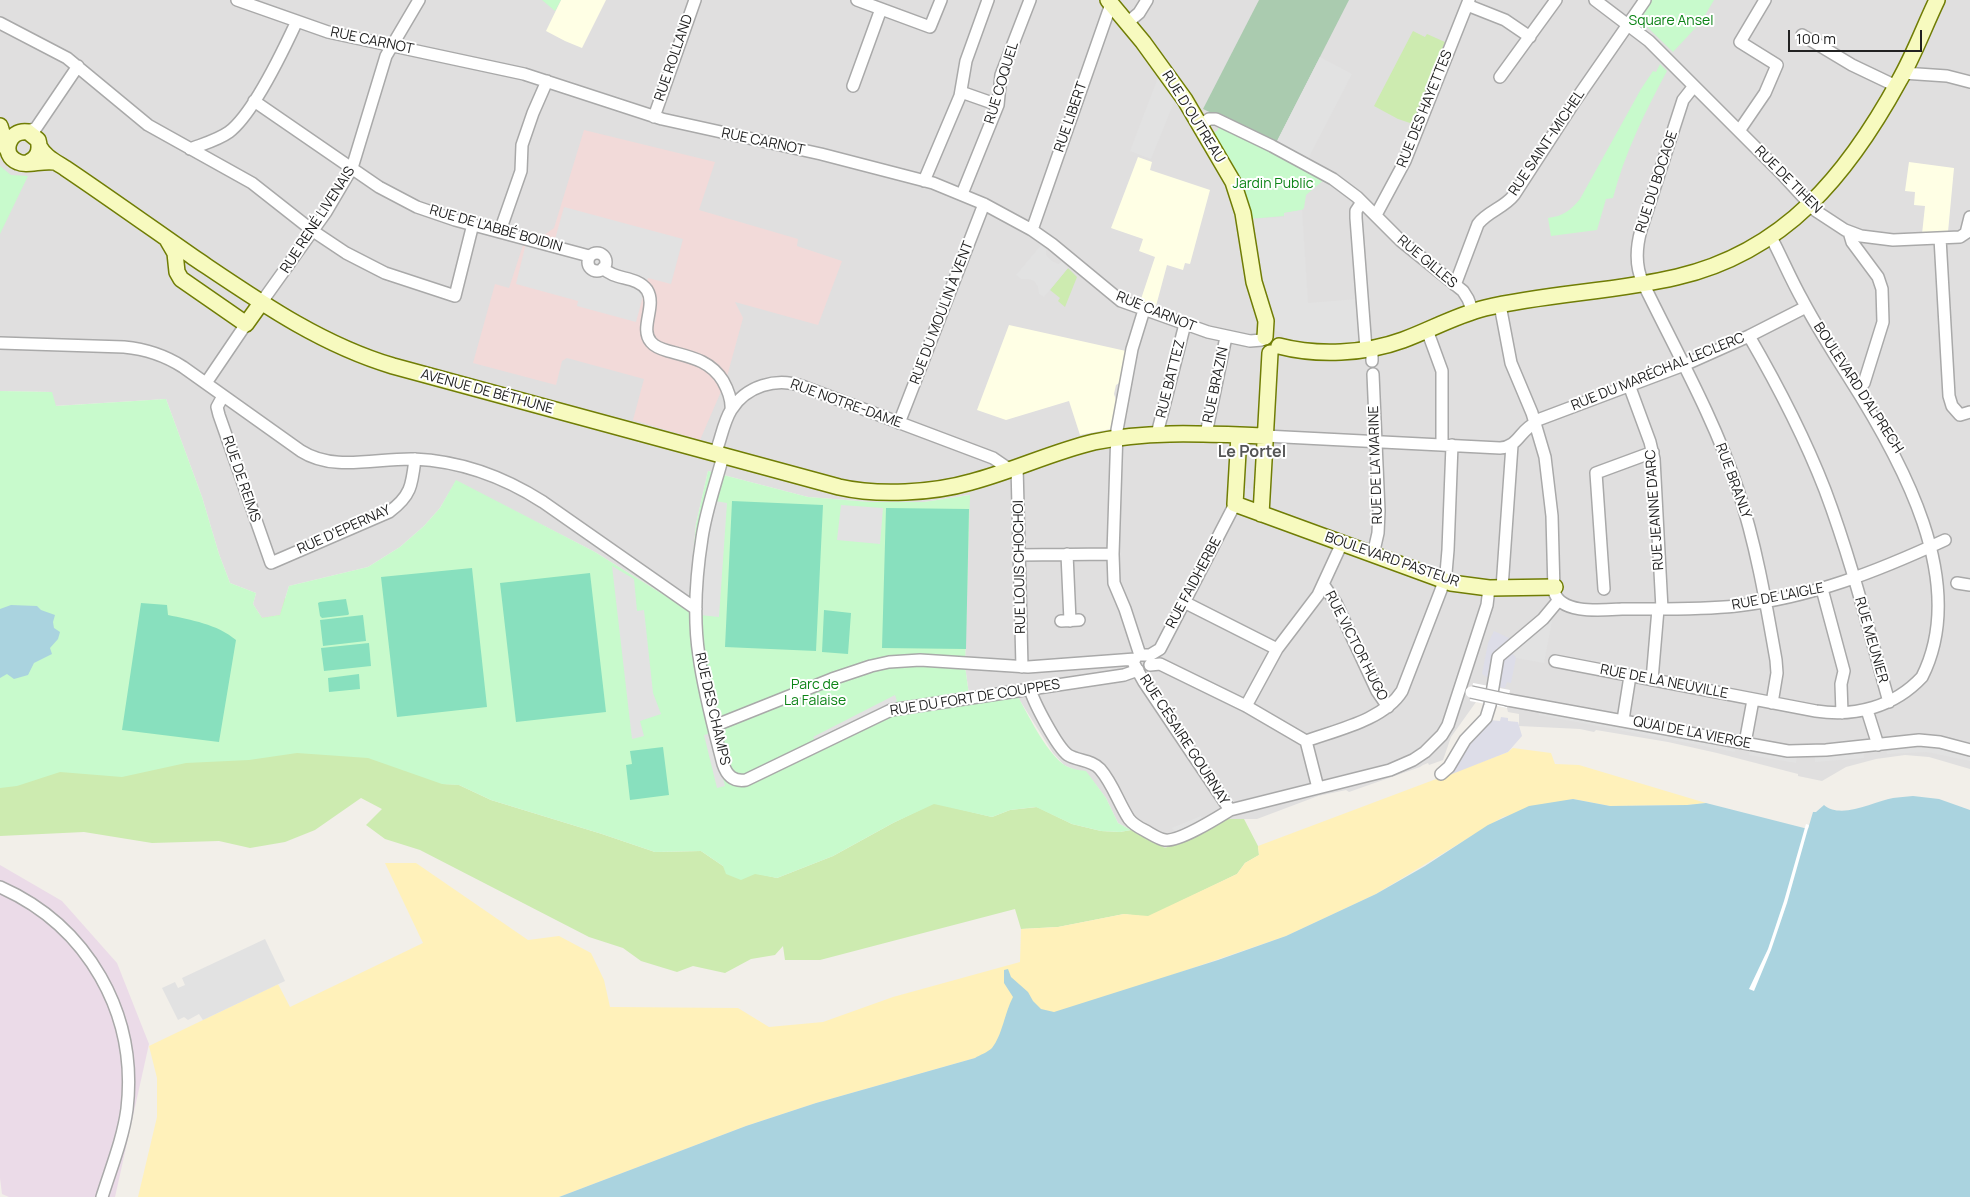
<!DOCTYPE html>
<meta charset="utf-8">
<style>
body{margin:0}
#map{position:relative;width:1970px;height:1197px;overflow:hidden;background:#f2efe9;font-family:Manrope,sans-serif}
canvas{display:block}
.scale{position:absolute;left:1788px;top:30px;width:134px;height:22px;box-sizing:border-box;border:2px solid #222;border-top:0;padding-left:6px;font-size:15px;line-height:18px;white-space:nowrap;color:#222;-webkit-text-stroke:4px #fff;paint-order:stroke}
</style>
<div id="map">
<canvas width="1970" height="1197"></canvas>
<div class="scale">100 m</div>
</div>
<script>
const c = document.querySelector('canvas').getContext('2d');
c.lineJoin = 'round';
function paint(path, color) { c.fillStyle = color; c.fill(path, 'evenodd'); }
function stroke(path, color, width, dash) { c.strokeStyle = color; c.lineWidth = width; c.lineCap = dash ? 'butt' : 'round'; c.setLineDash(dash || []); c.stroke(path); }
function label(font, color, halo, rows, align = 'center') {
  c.font = font + ' Manrope,sans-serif'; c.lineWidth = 4; c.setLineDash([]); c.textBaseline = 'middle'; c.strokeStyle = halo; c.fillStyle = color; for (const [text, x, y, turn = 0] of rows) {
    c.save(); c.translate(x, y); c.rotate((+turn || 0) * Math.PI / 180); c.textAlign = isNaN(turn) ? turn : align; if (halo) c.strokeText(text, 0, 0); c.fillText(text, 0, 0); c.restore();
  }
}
const residential = new Path2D(`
 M0 0H1970V769L1929 757 1905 755 1876 759 1846 767 1822 781 1798 776V774L1717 753 1668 742 1596 730 1594 732 1580 729 1519 726V714L1508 712 1507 708 1476 702 1451 737 1443 760 1429 765 1428 763 1423 765 1420 767 1349 792 1346 790 1318 796 1257 819H1226L1215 826 1165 848 1118 823 1106 798 1086 772 1075 770 1064 765 1053 753 1017 696 970 702 965 666 969 495 924 502H870L808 497 708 471 696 524 688 610 595 552 456 481 440 508 424 526 400 547 368 567 289 586 280 615 262 618 253 604 256 593 230 583 219 554 202 497 166 399 55 406 51 392 0 391Z`);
const commercial = new Path2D(`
 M584 130 715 162 699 210 798 239 797 246 842 261 818 325 735 302 743 318 726 380 700 440 633 420 644 379 567 358 562 361 556 385 473 363 495 284 509 288 524 242 532 235H544L554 228Z`);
const industrial = new Path2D(`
 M0 865 62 901 117 963 149 1044 115 1197H9L2 1194 0 1178Z`);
const education = new Path2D(`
 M561 0H606L582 48 565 41 546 31Z
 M1138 157 1152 162 1150 170 1210 190 1190 264 1185 263 1183 270 1167 265 1156 306 1157 309 1140 302 1155 257 1139 251 1143 239 1111 228Z
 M1909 162 1954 168 1948 232 1922 234 1925 206 1914 205 1915 192 1905 191Z
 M1009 325 1126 351 1121 382 1116 385 1114 394 1117 403 1111 429 1080 435 1069 401 1006 420 977 410Z`);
const grass = new Path2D(`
 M1413 31 1425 37 1427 34 1445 42 1413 124 1398 119 1374 106Z
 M1068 268 1077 277 1065 307 1058 301 1060 298 1050 290Z
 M285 598 486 785 442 784 459 785 491 800 602 834 655 852 701 851 723 866 777 878 833 856 893 823 934 803 992 817 1010 810 1037 807 1072 824 1101 831 1120 832 1131 830 1165 848 1215 826 1226 819H1244L1258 846 1259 855 1245 863 1237 874 1148 917 1124 914 1058 927 1021 929 1015 909 820 960H785L783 946 775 955 751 959 725 973 693 966 677 972 641 961 623 948 589 937 420 850 385 839 366 825 382 809 361 798 315 830 285 842 250 848 219 841 152 843 84 832 0 836V710L258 613 262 618 280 615Z`);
const sand = new Path2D(`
 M1513 748 1551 753 1555 764 1579 765 1706 803 1687 805 1610 806 1573 799 1503 817 1376 894 1286 936 1146 984 975 1058 816 1103 746 1126 559 1197H138L157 1117V1078L149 1046 278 984 290 1007 423 943 385 863H416L528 940 559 936 591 953 604 980 610 1007 738 1008 769 1027 823 1022 893 997 1020 962 1021 929 1058 927 1124 914 1148 916 1237 874 1245 863 1259 855 1258 846 1508 752Z`);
const cemetery = new Path2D(`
 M1259 0H1349L1276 143 1203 109Z`);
const park = new Path2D(`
 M542 0H561L555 11Z
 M1652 0H1714L1701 22 1673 52 1639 19Z
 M1660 64 1667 71C1645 112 1625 152 1613 198L1606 199 1597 230 1551 236 1548 218C1563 216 1570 211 1580 199L1641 89 1653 71 1656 72Z
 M1218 124 1325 179 1306 195 1304 208 1302 210 1284 213V216L1250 219 1211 131 1215 132 1218 130Z
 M0 166 11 175 28 176 0 234Z
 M0 391 52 392 56 406 166 399 202 497 219 554 230 583 256 593 253 604 262 618 280 615 289 586 368 567 400 547 424 526 440 508 456 480 595 552 688 610 696 524 708 471 808 497 870 502H924L970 495 965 666 970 702 1017 695C1029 716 1044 749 1063 764 1070 769 1078 770 1086 771L1106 798 1118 823 1131 830 1120 832 1101 831 1072 824 1036 807 1010 810 992 817 934 804 893 823 833 856 777 878 755 874 741 880 726 874 723 866 701 851 655 852 602 834 491 800 459 785 442 784 368 758 297 753 249 760 186 763 122 777 60 772 17 786 0 788Z`);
const pitch = new Path2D(`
 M732 501 823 505 816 651 725 647Z
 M886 508 969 509 966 649 882 648Z
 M472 568 487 707 397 717 381 577Z
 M590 573 606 712 516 722 500 583Z
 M346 599 349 614 348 615 322 618 320 616 318 603 320 602Z
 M141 603 167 605 168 615C191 620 217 624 236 640L219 742 122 730Z
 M824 610 851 613 848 654 822 652Z
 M363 615 366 641 323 646 320 620Z
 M369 643 371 666 324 671 321 648Z
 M359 674 360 689 329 692 328 678Z
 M663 747 669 795 630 800 626 765 632 764 630 751Z`);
const parking = new Path2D(`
 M1320 57 1352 74 1308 159 1276 143Z
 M1160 72 1177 95 1151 159 1130 151Z
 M564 207 683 239 671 284 648 278 636 322 577 306 578 301 516 284 526 243 552 250Z
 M1302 210 1308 303 1358 299 1360 337 1357 344 1325 347 1287 342 1281 333 1274 330 1264 304 1250 219 1284 217V213Z
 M1041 245 1046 249V255L1052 261 1058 264 1062 262 1068 268 1044 297 1039 294 1038 287 1034 281 1029 279H1021L1016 275Z
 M1244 488 1257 489 1256 504 1242 503Z
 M715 501 727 503 719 617 700 615 706 542Z
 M841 505 883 508 880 544 837 540Z
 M612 566 634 579 637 611 644 610 653 693 661 714 640 721 644 736 632 739Z
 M1545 611 1552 621 1544 663 1516 658 1505 644Z
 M895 695 897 701 816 742 813 737Z
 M1540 709 1736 745 1735 752 1539 715Z
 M712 733 725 786 717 788 704 735Z
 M1913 745 1934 746 1970 754V761L1927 752 1887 754 1886 748Z
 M1750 749 1797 756 1796 763 1749 755Z
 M1863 751 1864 758 1815 762V756Z
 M1201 816 1204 823 1176 835 1172 828Z
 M265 939 285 981 203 1020 199 1014 188 1020 184 1017 178 1020 162 988 175 982 178 988 185 985 182 978Z`);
const plaza = new Path2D(`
 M1494 631 1511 639 1505 644 1516 658 1511 683 1507 682 1505 688 1489 685 1490 679 1482 674 1488 643Z
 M1483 704 1492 705 1490 720 1500 721 1501 717 1508 718V721L1518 722 1522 736 1508 752 1442 778 1465 732 1481 714Z`);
const water = new Path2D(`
 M11 605 37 606 41 610 55 615 53 622 54 628 60 632 58 639 50 648 52 654 34 663 28 675 14 679 7 674 0 678V609Z
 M1913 796 1939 799 1970 810V1197H559L746 1126 816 1103 975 1058C980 1055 988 1052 992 1048 1002 1036 1005 1012 1013 997L1004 983V970L1008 969 1011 977 1028 992 1033 1001 1041 1009 1054 1012 1218 960 1286 936 1376 894 1425 866 1488 825 1529 806 1573 799 1610 806 1687 805 1706 803 1808 829 1813 812H1816L1824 805C1842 820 1874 801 1893 798 1899 797 1906 797 1913 796Z`);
const pier = new Path2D(`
 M1473 683 1510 690 1507 708 1470 701Z
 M1806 824 1809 825 1787 903 1771 950 1754 991 1749 989 1768 949 1784 901Z`);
const street = new Path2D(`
 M237 0 328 32 524 74 662 119 821 154 933 183 984 204 1032 230 1052 244 1121 301 1208 332 1250 341 1262 340
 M857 0 930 27 941 0
 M1595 0 1649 41 1781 173 1816 211 1845 230 1861 236 1893 240 1960 237 1966 233 1970 217
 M1467 5 1505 20 1530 37
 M0 23 67 58 148 125 252 183 313 231 346 253 385 273 455 296 473 224
 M1127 23 1139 13 1147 0
 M1802 35 1852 65 1896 86
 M1903 73 1947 76 1970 82
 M1500 77 1556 0
 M853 86 881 9
 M1694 86 1683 100 1641 230C1636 248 1635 266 1643 283 1676 351 1714 418 1738 490 1756 544 1766 603 1776 660L1777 673 1772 703
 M961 92 998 105
 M254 101 379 187 417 207 455 220 589 256
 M654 117 695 0
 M1201 125 1209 119H1216L1272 146 1333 179 1357 197 1401 241 1463 291 1468 299 1473 312
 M1739 131 1765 93 1777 65 1740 42 1765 0
 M26 132 36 128 78 66
 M190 149C203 144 218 140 229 132 253 114 283 51 296 23
 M924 181 960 96 966 61 988 0
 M962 194 998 105 1001 75 1030 0
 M1362 202 1356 211V218L1366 349
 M1376 215 1405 161 1469 0
 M1032 230 1111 4
 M500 231 521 171 522 145 533 113 547 81
 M1849 232 1852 242 1878 277 1882 289 1883 322 1864 383 1857 390
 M1940 238 1949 396 1952 406 1960 415 1970 412
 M588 262a9 9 0 1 1 18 0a9 9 0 1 1-18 0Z
 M603 268C615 281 636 275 647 290 657 306 639 328 651 342 655 347 661 349 668 351 690 357 710 360 723 381 728 390 732 400 731 410
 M1455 285 1478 224C1488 211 1504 208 1514 195L1575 101 1645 0
 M261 303 326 212 352 168 386 56 419 0
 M1500 305 1511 363 1532 413 1545 457 1552 516 1554 591C1560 615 1603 610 1622 609 1660 609 1699 610 1736 606 1810 598 1878 571 1945 540
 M1427 330 1442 371V445
 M1749 336C1778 386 1804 436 1825 490 1851 559 1869 631 1889 702
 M0 343 124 347C145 349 166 356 183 367L301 451C334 472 376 458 414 459 460 461 504 477 543 502L696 609
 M1372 348V361
 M1373 374 1379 511 1378 533 1373 555
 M206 383 246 324
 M1629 385 1650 442 1654 459 1662 609
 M223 396 217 407 219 415 271 563 389 512C411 496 412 485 415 459
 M1535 421 1684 365 1749 336 1806 307
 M899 423 984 204
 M1157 434 1185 324
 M1206 434 1226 337
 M1265 436 1500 448C1519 447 1520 429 1536 423
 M715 454C721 440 723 423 731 410 746 386 776 377 802 386L993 458 1009 469
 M723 456C716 483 706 510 702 538 696 576 693 617 699 656 704 693 714 729 723 764 727 776 734 782 746 780L891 710 1124 675 1138 670
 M1017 466 1022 667
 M1067 554 1070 621
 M1019 555 1113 554
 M1957 583 1970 585
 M1323 584 1336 603 1377 691 1388 707
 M1502 588 1512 445
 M1604 589 1596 473 1653 452
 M1822 589 1844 671 1841 684 1842 713
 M1184 602 1277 649
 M1061 621 1079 620
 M1140 655 1125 609 1114 583 1113 554 1117 430 1132 349 1144 310
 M1140 655H1150L1160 649 1235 504
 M1555 661 1816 711C1855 717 1894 707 1922 677 1970 582 1901 459 1848 376 1832 351 1817 327 1803 301 1791 280 1782 258 1771 237
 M1134 664 1144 682 1230 810
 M1150 665 1160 664 1246 706 1306 741 1318 788
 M1652 680 1658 609
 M1030 689C1034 703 1057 747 1068 755 1078 761 1092 760 1100 769 1113 784 1118 802 1129 819 1133 824 1138 827 1144 830 1150 833 1158 839 1165 840 1179 842 1217 818 1230 810L1390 770 1413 760 1425 752 1442 735 1448 725 1487 605 1489 588
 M1508 700 1788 751 1826 750 1919 740 1940 742 1970 750
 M1246 706 1277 649 1318 595 1342 543
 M1867 710 1878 745
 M1623 720 1630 676
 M714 726 832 679 871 666 889 662 920 660 1028 667 1135 659
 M1306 741C1336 730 1384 720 1402 691L1441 590 1446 573 1448 550 1452 445
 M1745 743 1753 700
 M1441 774 1449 767 1465 740 1486 718 1490 705 1498 657 1543 619 1558 601
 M0 887C88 926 138 1014 127 1109 123 1139 111 1168 102 1197`);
const secondary = new Path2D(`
 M1108 0 1143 42 1185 100 1233 182 1243 213 1254 282 1266 321 1265 337
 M0 126 7 149
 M39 146C45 157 54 161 65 168 108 197 150 227 193 257 257 300 319 344 393 366L839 487C878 496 933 493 971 482 1013 471 1052 452 1094 442 1151 430 1208 434 1265 436
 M29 162C38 158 41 150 38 140L28 132C8 129 0 155 18 162 26 166 43 160 54 162
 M168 241 175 253 177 272 181 279 246 324 261 303
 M1279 346C1317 356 1365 354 1403 340 1430 330 1457 315 1485 308 1548 293 1614 292 1677 277 1785 252 1848 174 1899 81 1914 55 1924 27 1937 0
 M1239 435 1235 504 1451 583 1489 588 1555 587
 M1261 514 1270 353`);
const streetBridge = new Path2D(`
 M1471 692 1508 700`);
const parkNames = [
 ["Square Ansel",1671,21],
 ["Jardin Public",1273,184],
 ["Parc de",815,685],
 ["La Falaise",815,701]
];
const streetNames = [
 ["RUE CARNOT",372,41,12],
 ["RUE ROLLAND",674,58,-71],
 ["RUE COQUEL",1002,83,-73],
 ["RUE DES HAYETTES",1425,109,-68],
 ["RUE LIBERT",1071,117,-71],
 ["RUE D'OUTREAU",1193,117,58],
 ["RUE CARNOT",763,142,12],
 ["RUE SAINT-MICHEL",1547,143,-56],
 ["RUE DE TIHEN",1788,180,45],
 ["RUE DU BOCAGE",1657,182,-72],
 ["RUE RENÉ LIVENAIS",318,220,-57],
 ["RUE DE L'ABBÉ BOIDIN",496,229,16],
 ["RUE GILLES",1427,262,40],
 ["RUE CARNOT",1156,312,22],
 ["RUE DU MOULIN À VENT",942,313,-69],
 ["RUE DU MARÉCHAL LECLERC",1658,372,-22],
 ["RUE BATTEZ",1171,379,-76],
 ["RUE BRAZIN",1216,385,-78],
 ["BOULEVARD D'ALPRECH",1858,388,57],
 ["AVENUE DE BÉTHUNE",487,392,15],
 ["RUE NOTRE-DAME",846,404,20],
 ["RUE DE LA MARINE",1376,465,-92],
 ["RUE DE REIMS",241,479,71],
 ["RUE BRANLY",1733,481,70],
 ["RUE JEANNE D'ARC",1655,510,-94],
 ["RUE D'EPERNAY",344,530,-24],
 ["BOULEVARD PASTEUR",1392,560,19],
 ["RUE LOUIS CHOCHOI",1020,567,-91],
 ["RUE FAIDHERBE",1194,583,-62],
 ["RUE DE L'AIGLE",1778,597,-11],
 ["RUE MEUNIER",1871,640,74],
 ["RUE VICTOR HUGO",1356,646,63],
 ["RUE DE LA NEUVILLE",1664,682,11],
 ["RUE DU FORT DE COUPPES",975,698,-9],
 ["RUE DES CHAMPS",712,709,77],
 ["QUAI DE LA VIERGE",1692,733,11],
 ["RUE CÉSAIRE GOURNAY",1184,740,57]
];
const quarterNames = [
 ["Le Portel",1252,453]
];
paint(residential, '#e0dfdf');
paint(commercial, '#f2dad9');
paint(industrial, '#ebdbe8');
paint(education, '#ffffe5');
paint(grass, '#cdebb0');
paint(sand, '#fff1ba');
paint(cemetery, '#aacbaf');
paint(park, '#c8facc');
paint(pitch, '#88e0be');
paint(parking, '#e2e2e2');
paint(plaza, '#dddde8');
paint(water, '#aad3df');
paint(pier, '#fff');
stroke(street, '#a9a9a9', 14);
stroke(secondary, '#707d05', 18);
stroke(street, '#fff', 11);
stroke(secondary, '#f7fabf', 15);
stroke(streetBridge, '#a9a9a9', 14, []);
stroke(streetBridge, '#fff', 11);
label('14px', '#0c8416', '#fff', parkNames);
label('14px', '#222', '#fff', streetNames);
label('bold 16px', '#555', '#fff', quarterNames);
</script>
